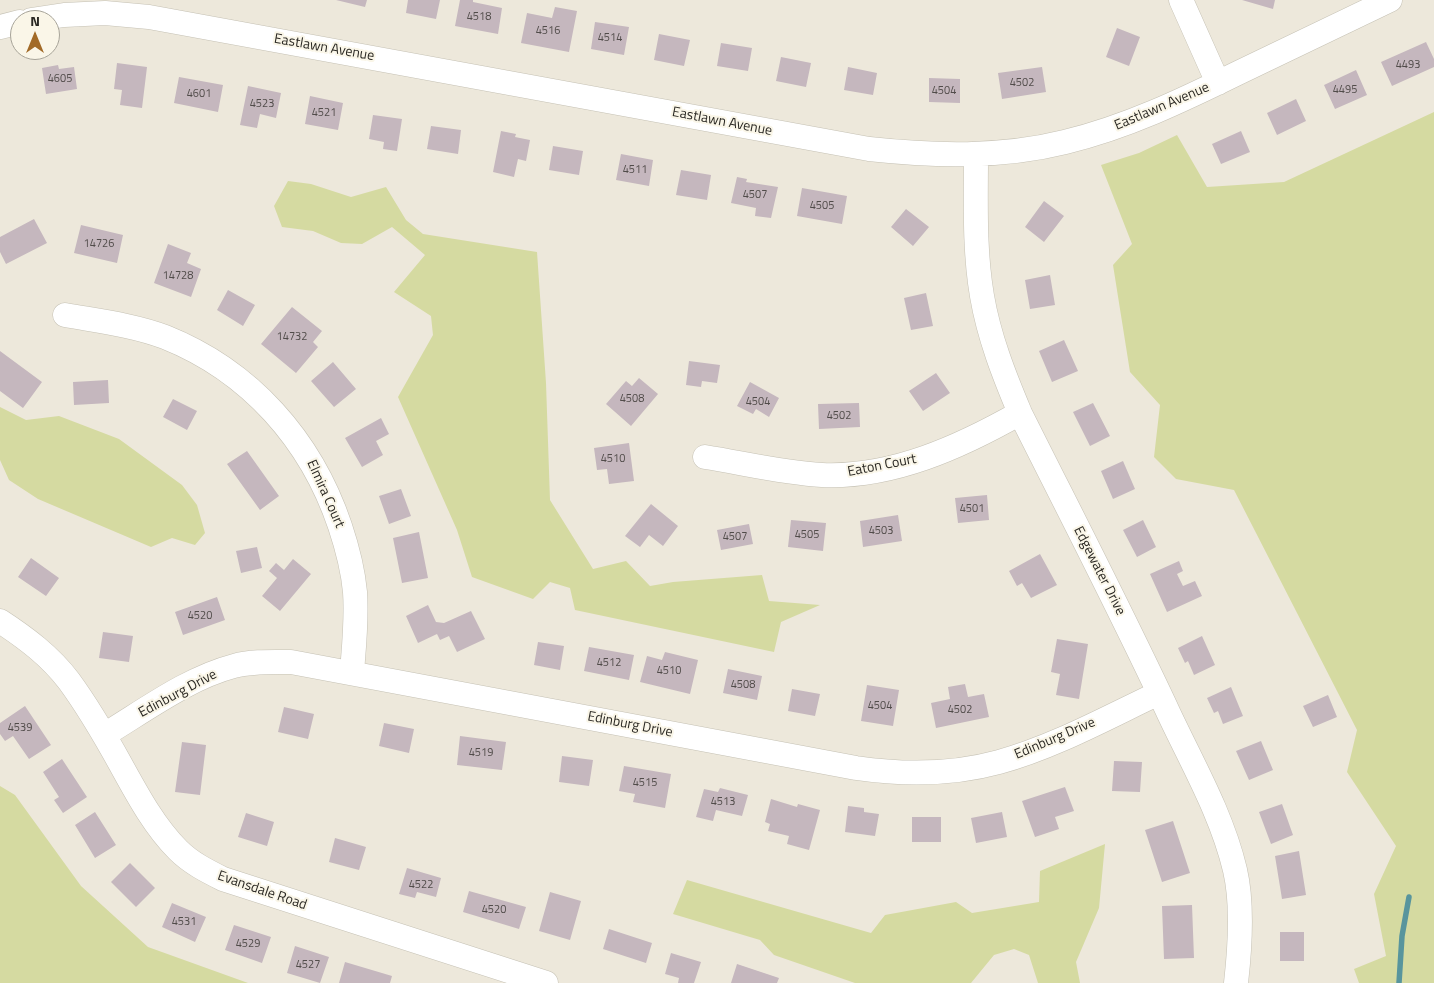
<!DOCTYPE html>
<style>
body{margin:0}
#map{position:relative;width:1434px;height:983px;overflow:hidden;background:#ede8db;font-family:"Titillium Web",sans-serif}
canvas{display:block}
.north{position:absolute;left:10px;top:10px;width:50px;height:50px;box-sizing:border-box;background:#faf6e8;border:1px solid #a7a499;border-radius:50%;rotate:0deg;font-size:14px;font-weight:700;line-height:20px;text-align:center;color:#2a2823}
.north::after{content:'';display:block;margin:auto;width:18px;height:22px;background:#a26a27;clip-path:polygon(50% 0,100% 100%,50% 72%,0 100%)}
</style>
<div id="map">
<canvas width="1434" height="983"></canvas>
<div class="north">N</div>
</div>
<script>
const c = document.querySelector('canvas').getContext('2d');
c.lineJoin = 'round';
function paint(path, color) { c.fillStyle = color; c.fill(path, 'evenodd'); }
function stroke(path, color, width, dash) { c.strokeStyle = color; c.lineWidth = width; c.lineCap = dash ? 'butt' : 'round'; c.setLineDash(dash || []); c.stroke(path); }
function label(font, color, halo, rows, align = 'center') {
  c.font = font + ' "Titillium Web",sans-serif'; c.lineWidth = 4; c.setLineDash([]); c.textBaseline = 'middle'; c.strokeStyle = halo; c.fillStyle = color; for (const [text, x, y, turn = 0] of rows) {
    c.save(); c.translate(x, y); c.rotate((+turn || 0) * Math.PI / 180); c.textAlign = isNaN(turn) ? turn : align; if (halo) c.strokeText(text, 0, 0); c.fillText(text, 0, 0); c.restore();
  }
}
const green = new Path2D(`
 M1434 112V983H1359L1354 969 1386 956 1374 894 1396 846 1347 772 1357 730 1234 490 1176 479 1154 457 1160 405 1130 372 1113 265 1132 244 1101 165 1139 153 1177 135 1207 187 1284 182Z
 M288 181 311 184 351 197 386 187 406 220 423 234 537 252 546 383 550 500 593 569 626 561 650 586 673 582 762 575 769 601 820 605 781 622 774 652 575 610 570 588 550 582 533 599 472 577 457 530 398 397 433 335 431 316 394 292 425 255 392 227 362 244 341 243 313 231 282 227 274 206Z
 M0 407 26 420 59 416 119 439 182 485 197 505 205 533 195 545 172 538 151 547 38 499 9 480 0 460Z
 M0 786 15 795 81 886 148 947 248 983H0Z
 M1105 844 1099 908 1076 962 1080 983H1038L1029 955 1014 949 994 955 971 983H855L774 955 760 940 673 914 687 880 871 933 885 915 956 902 972 913 1039 902 1040 871Z`);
const stream = new Path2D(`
 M1399 983 1402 936 1409 897`);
const building = new Path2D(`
 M336 0H367L365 7Z
 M408 0H440L436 19 406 13Z
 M460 0H473V2L502 8 498 34 455 26Z
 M1242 0H1275L1273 9Z
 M555 7 577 11 569 52 521 43 527 13 552 18Z
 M595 22 629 27 624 55 591 49Z
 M1117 28 1140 37 1129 66 1106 57Z
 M659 34 690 40 684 66 654 60Z
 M1426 42 1434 59V67L1392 86 1381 62Z
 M721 43 752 48 748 71 717 66Z
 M781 57 811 63 806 87 776 81Z
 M117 63 147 67 142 108 120 105 122 90 114 89Z
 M58 65 59 69 74 67 77 89 46 94 42 68Z
 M848 67 877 73 873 95 844 90Z
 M1042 67 1046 92 1002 99 998 73Z
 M1356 70 1367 95 1335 109 1324 85Z
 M179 77 223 85 218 112 174 103Z
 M929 78 960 79V103L929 102Z
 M248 86 281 93 276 118 260 114 257 128 240 125Z
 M310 96 343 103 338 130 305 124Z
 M1296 99 1306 121 1277 135 1267 113Z
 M373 115 402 119 397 151 383 149 384 142 369 139Z
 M431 126 461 130 458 154 427 149Z
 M501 131 516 134 515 137 530 140 526 161 518 159 514 177 493 172Z
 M1241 131 1250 152 1221 164 1212 144Z
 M553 146 583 151 579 175 549 170Z
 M621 154 653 160 649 186 616 180Z
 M681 170 711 175 707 200 676 195Z
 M737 177 747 179 746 182 778 187 771 218 755 216 756 208 731 203Z
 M802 188 847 196 842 224 797 216Z
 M1044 201 1064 216 1044 242 1025 227Z
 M906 209 929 227 913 246 891 227Z
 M34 219 47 243 6 264 0 252V237Z
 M81 225 123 235 117 263 74 253Z
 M168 244 191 253 187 263 201 269 191 297 154 283Z
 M1050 275 1055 305 1030 309 1025 280Z
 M228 290 255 305 243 326 217 310Z
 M926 293 933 326 911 330 904 298Z
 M292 307 322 331 313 342 318 347 296 373 261 344Z
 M1064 340 1078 371 1052 382 1039 351Z
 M0 351 42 382 23 408 0 391Z
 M689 361 720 365 717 383 702 381 701 387 686 385Z
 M333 362 356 389 334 407 311 381Z
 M936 373 950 393 923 411 909 391Z
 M639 378 658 394 631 426 606 404 626 381 632 386Z
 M108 380 109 403 74 405 73 382Z
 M750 382 779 398 769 417 756 409 753 414 737 406Z
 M173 399 197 411 187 430 163 417Z
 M859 403 860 427 819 429 818 404Z
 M1093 403 1110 436 1090 446 1073 412Z
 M381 418 389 434 376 441 383 455 362 467 345 438Z
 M629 443 634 481 609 484 607 469 597 470 594 448Z
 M247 451 279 496 260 510 227 464Z
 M1123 461 1135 489 1113 499 1101 471Z
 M401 489 411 516 389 524 379 496Z
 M987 495 989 520 958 523 955 498Z
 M651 504 678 526 663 546 649 535 640 547 625 536Z
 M898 515 902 541 863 547 860 521Z
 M791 520 826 523 823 551 788 547Z
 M1143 520 1156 547 1137 557 1123 530Z
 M749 524 753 544 721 550 717 530Z
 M419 532 428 578 402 583 393 538Z
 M257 547 262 568 241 573 236 551Z
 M1040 554 1057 585 1031 598 1022 583 1017 586 1009 571Z
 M31 558 59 578 46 596 18 577Z
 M293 559 311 574 280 611 262 596 277 578 269 571 276 563 284 570Z
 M1179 561 1183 571 1177 574 1183 586 1195 581 1202 596 1167 612 1150 574Z
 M217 597 225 620 183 635 175 612Z
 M428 605 436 622 444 623 471 611 485 639 457 652 449 636 440 640 437 634 418 643 406 616Z
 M103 632 133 636 129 662 99 658Z
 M1202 636 1215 665 1194 675 1188 661 1185 663 1178 648Z
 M1057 639 1088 644 1079 699 1056 695 1060 674 1051 672Z
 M538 642 564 646 560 670 534 665Z
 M589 647 634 655 629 680 584 671Z
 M665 652 698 660 690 694 640 682 647 656 662 660Z
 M728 669 762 676 757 700 723 693Z
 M965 684 968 697 984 694 989 717 936 728 931 703 950 699 948 687Z
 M867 685 899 690 893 726 861 721Z
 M1231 687 1243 716 1223 724 1218 711 1214 713 1207 698Z
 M792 689 820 694 815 716 788 711Z
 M1328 695 1337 717 1313 727 1303 706Z
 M25 706 51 745 29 759 13 736 5 741 0 734V723Z
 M284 707 314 714 308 739 278 732Z
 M384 723 414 729 409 753 379 746Z
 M460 736 506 742 502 770 457 765Z
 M1261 741 1273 770 1249 780 1236 751Z
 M182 742 206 745 200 795 175 792Z
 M562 756 593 760 589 786 559 782Z
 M62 759 87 797 63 813 54 800 59 797 43 772Z
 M1114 761 1142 762 1140 792 1112 791Z
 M624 766 671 774 665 808 633 802 635 794 619 791Z
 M1065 787 1074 811 1055 817 1059 829 1035 837 1022 801Z
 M720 788 748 795 742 816 716 810 713 821 696 817 704 789 718 792Z
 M771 799 797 807 798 804 820 810 809 850 787 844 789 836 768 831 770 824 765 822Z
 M1282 804 1293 835 1271 844 1259 812Z
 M848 806 864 808V812L879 814 875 836 845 832Z
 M95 812 116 845 95 858 75 825Z
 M1002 812 1007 837 976 843 971 818Z
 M246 813 274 822 267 846 238 837Z
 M912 817H941V842H912Z
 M1173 821 1190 873 1162 882 1145 830Z
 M335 838 366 847 359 870 329 862Z
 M1299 851 1306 895 1282 899 1275 856Z
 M130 863 155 888 136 907 111 882Z
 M407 868 441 878 436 897 417 892 415 898 399 894Z
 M469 891 526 907 519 929 463 912Z
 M550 892 581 901 570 940 539 931Z
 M172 903 206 917 195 942 162 927Z
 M1192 905 1194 958 1164 959 1162 906Z
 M234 925 271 937 262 963 225 950Z
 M609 929 652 943 646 963 603 949Z
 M1280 932H1304V961H1280Z
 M295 946 329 957 320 983 287 973Z
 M671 953 701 962 694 983H678L679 978 665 974Z
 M345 962 392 976 390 983H339Z
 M737 964 779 978 777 983H731Z`);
const minor = new Path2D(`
 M1181 0 1218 83
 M31 20 64 15 105 13 149 17 869 149C934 156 1001 158 1065 142 1127 127 1183 100 1240 72 1290 48 1340 24 1390 0
 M0 27 20 22
 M976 154C976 202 974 249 982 296 989 337 1004 375 1020 413 1070 513 1122 613 1169 714 1193 765 1222 815 1235 870 1243 904 1240 948 1236 983
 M65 315C98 321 133 325 165 337 250 371 311 440 340 526 347 547 353 570 355 592 357 619 354 646 352 672
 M705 457C743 463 783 473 822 475 892 478 960 447 1020 413
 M0 621C26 638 50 656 69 681 88 707 105 736 121 765 137 794 154 826 178 850 191 863 207 871 223 879L546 983
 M104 735C144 711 188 678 234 666 252 661 272 662 291 662L856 768C904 775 952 775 999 762 1054 747 1108 717 1159 693`);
const numberNames = [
 ["4518",479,17],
 ["4516",548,31],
 ["4514",610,38],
 ["4493",1408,65],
 ["4605",60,79],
 ["4502",1022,83],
 ["4495",1345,90],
 ["4504",944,91],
 ["4601",199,94],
 ["4523",262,104],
 ["4521",324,113],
 ["4511",635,170],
 ["4507",755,195],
 ["4505",822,206],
 ["14726",99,244],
 ["14728",178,276],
 ["14732",292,337],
 ["4508",632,399],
 ["4504",758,402],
 ["4502",839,416],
 ["4510",613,459],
 ["4501",972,509],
 ["4503",881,531],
 ["4505",807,535],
 ["4507",735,537],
 ["4520",200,616],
 ["4512",609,663],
 ["4510",669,671],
 ["4508",743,685],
 ["4504",880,706],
 ["4502",960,710],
 ["4539",20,728],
 ["4519",481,753],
 ["4515",645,783],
 ["4513",723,802],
 ["4522",421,885],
 ["4520",494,910],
 ["4531",184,922],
 ["4529",248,944],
 ["4527",308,965]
];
const streetNames = [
 ["Eastlawn Avenue",324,48,10],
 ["Eastlawn Avenue",1162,107,-23],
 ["Eastlawn Avenue",722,122,11],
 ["Eaton Court",882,466,-11],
 ["Elmira Court",325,494,66],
 ["Edgewater Drive",1099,571,63],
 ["Edinburg Drive",178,694,-28],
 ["Edinburg Drive",630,725,11],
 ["Edinburg Drive",1055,739,-23],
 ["Evansdale Road",262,891,19]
];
paint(green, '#d5daa1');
stroke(stream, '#58959d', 5.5);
paint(building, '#c5b7be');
stroke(minor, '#c5c1b4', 25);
stroke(minor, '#fff', 24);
label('11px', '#514c4a', null, numberNames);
label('14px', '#2a2823', '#faf6e8', streetNames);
</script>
